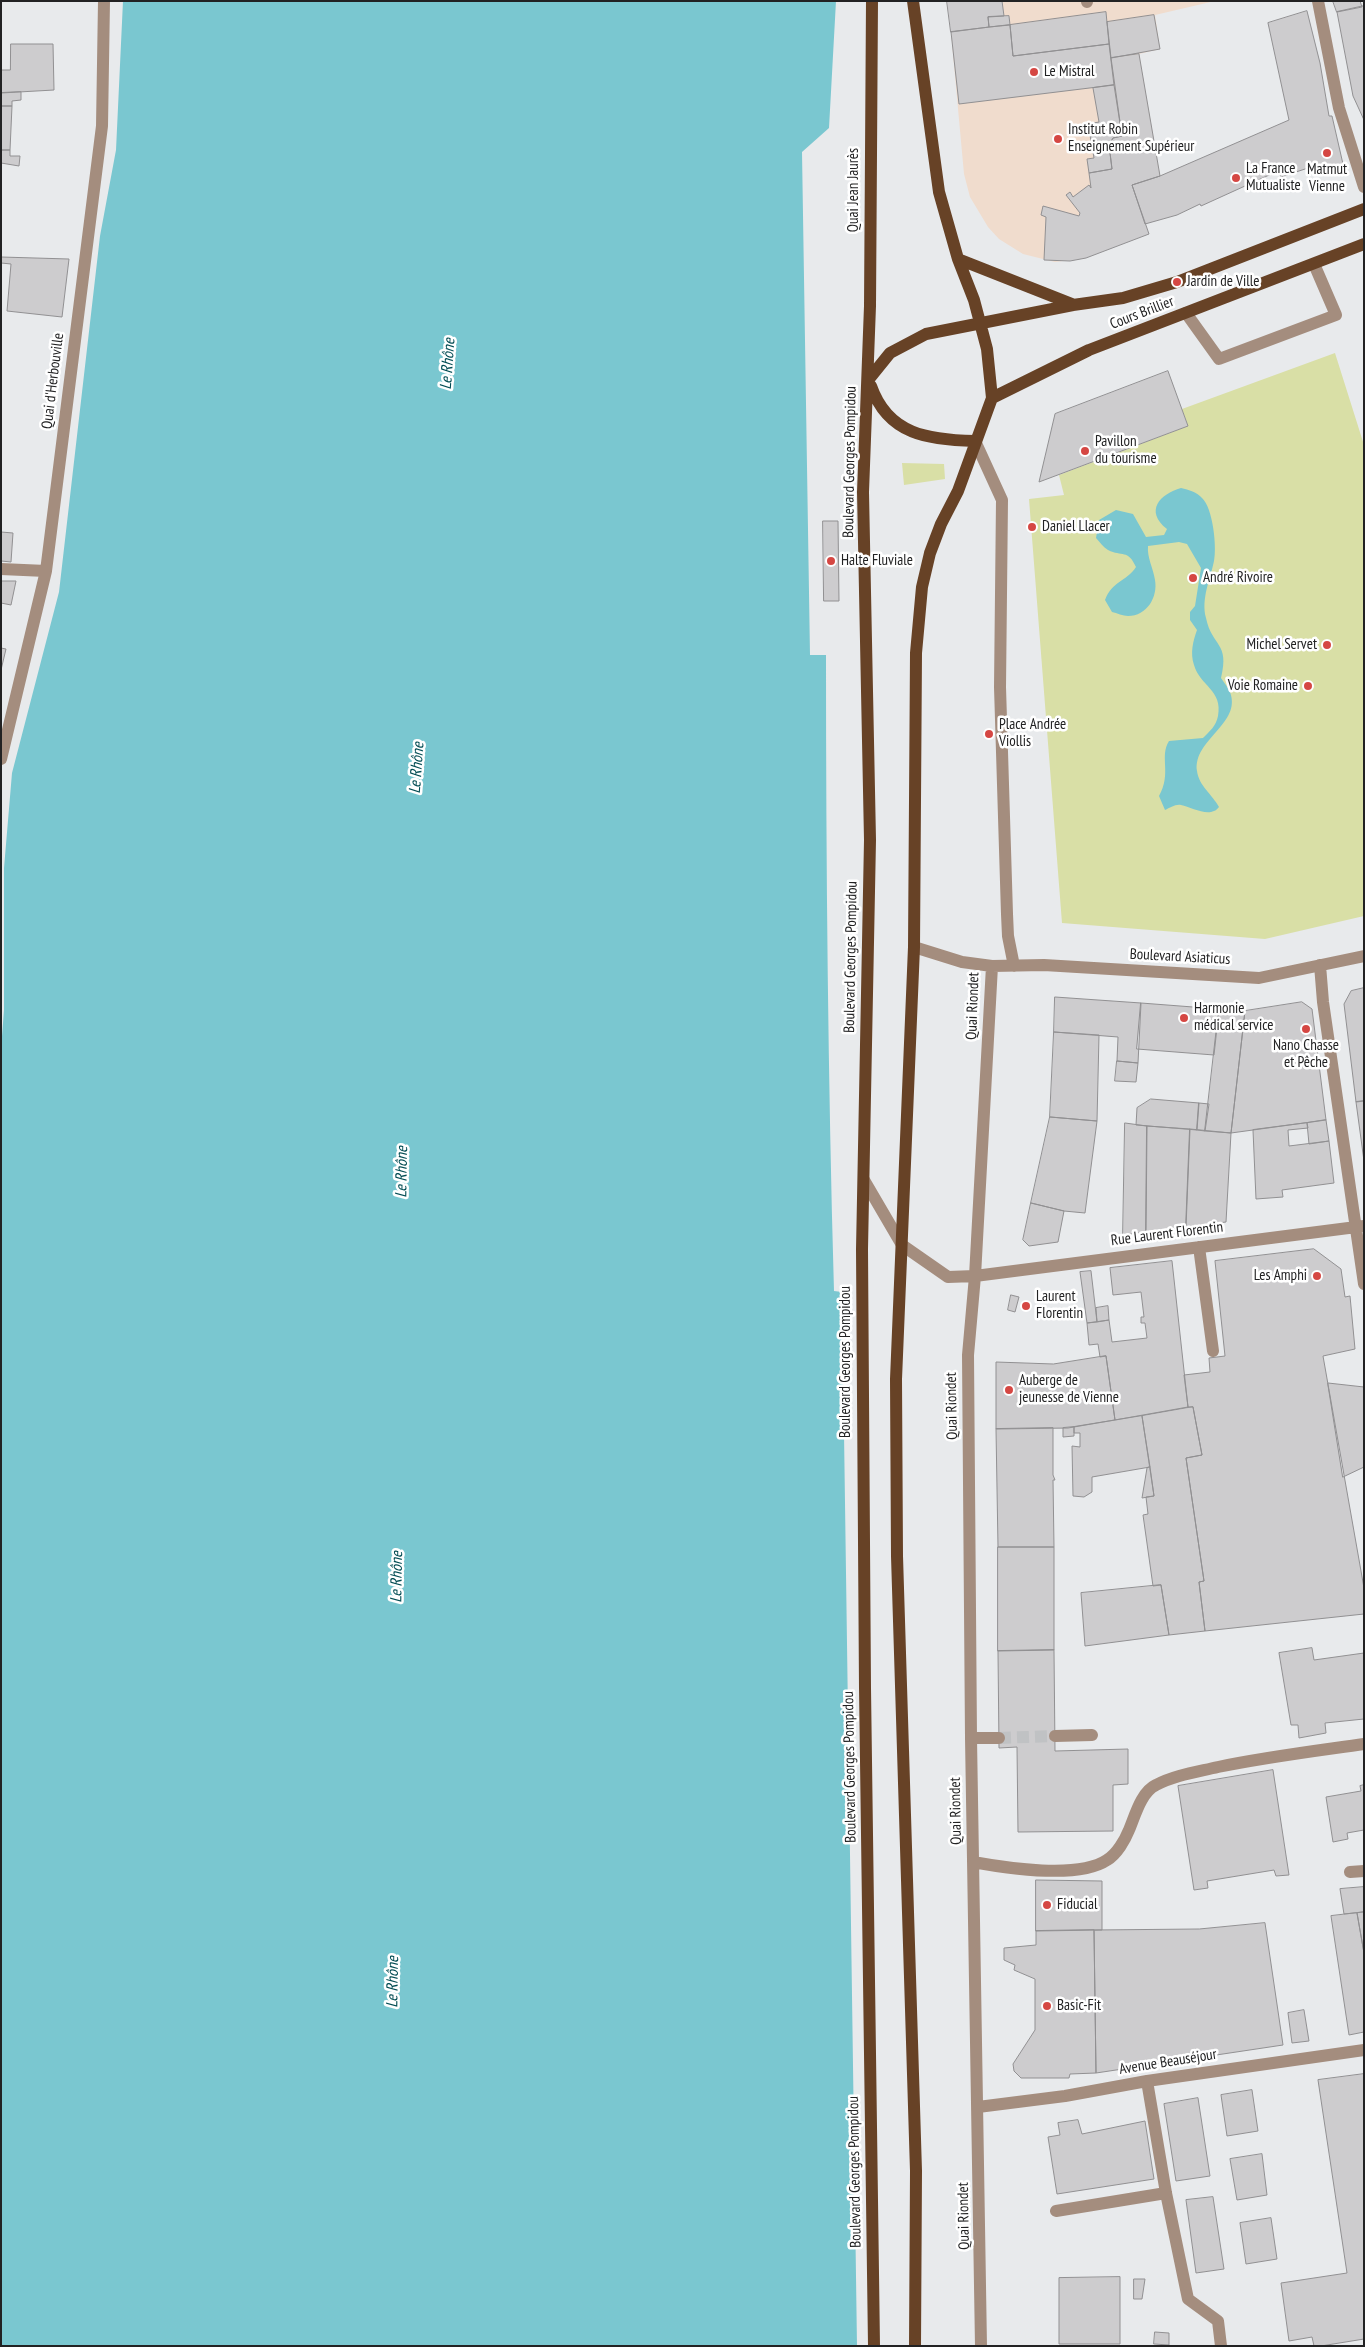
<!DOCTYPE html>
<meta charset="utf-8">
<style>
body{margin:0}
#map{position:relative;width:1365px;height:2347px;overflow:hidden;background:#e8eaec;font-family:"PT Sans Narrow",sans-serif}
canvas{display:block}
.frame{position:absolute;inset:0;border:2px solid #222223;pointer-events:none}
</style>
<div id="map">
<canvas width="1365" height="2347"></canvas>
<div class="frame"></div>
</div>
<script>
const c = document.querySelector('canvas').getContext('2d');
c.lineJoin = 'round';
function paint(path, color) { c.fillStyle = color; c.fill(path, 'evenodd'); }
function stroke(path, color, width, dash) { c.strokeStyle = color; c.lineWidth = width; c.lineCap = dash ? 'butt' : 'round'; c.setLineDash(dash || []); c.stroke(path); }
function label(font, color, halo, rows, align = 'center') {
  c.font = font + ' "PT Sans Narrow",sans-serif'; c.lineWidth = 5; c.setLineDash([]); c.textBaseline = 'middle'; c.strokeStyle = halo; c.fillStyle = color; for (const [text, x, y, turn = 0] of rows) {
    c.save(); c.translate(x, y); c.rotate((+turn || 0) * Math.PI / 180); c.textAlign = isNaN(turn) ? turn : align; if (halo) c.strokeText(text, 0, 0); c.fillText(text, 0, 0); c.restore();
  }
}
const industrial = new Path2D(`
 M1002 1H1215L1155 15 1160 49 1139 54 1160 176 1133 185 1086 258 1055 262 1023 254 999 239 988 227 970 197 964 174 951 32 1010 25 1009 16H1004Z`);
const green = new Path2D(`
 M1335 353 1364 445V916L1265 939 1062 923 1029 499 1064 495 1059 475 1188 426 1182 409Z
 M902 463 944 464 945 479 904 485Z`);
const water = new Path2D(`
 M123 1H836L829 128 802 152 810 655H826C826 867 828 1079 834 1291L842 1292 857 2346H1V1049L4 1010V868L12 773 59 592 100 236 116 150Z
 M1181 488C1189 490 1197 492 1202 498 1213 508 1217 547 1214 561 1210 580 1201 599 1206 618 1212 647 1230 642 1221 678 1224 683 1228 687 1230 692 1242 724 1193 739 1197 771 1199 786 1212 794 1219 807 1210 819 1192 807 1181 805 1175 804 1170 808 1165 810L1159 796C1172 773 1159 757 1169 741L1203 738C1210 731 1216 726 1218 716 1223 690 1200 686 1194 665 1190 653 1193 641 1197 630L1190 620V612L1195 606 1201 568 1187 544 1179 542 1148 546C1147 558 1153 567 1155 580 1158 597 1147 616 1128 616 1123 616 1117 613 1112 612L1105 600C1112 581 1126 582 1136 567 1128 549 1122 557 1108 550 1103 547 1100 542 1096 538L1099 520 1116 510 1133 514 1146 537 1164 535 1167 529C1144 511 1160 494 1181 488Z`);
const building = new Path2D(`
 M947 1H1002L1004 16 988 17 989 27 951 32Z
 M1333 1H1360L1362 7 1337 12Z
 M1364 6V120L1353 96 1337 12Z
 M1307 11 1320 63 1329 116H1332L1343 164 1313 171 1311 167 1281 177 1278 171 1201 206 1200 204 1177 215 1145 224 1132 185 1160 176 1289 120 1268 23Z
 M1106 12 1109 44 1013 56 1010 25Z
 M1154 15 1160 49 1111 58 1107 22Z
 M1009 16 1010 25 989 27 988 17Z
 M1010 25 1013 56 1109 44 1114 85 959 104 951 32Z
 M11 44H53L54 90 1 93V70H10Z
 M1139 54 1160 176 1132 185 1149 234 1086 258 1070 261 1044 260 1046 217 1041 215 1043 206 1079 216 1080 213 1066 195 1070 192 1073 197 1089 185 1091 188 1089 173 1112 169 1109 145 1113 138 1122 136 1111 58Z
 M1114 85 1122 136 1113 138 1109 145 1112 169 1089 173 1087 159 1094 158 1088 124 1099 122 1093 88Z
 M21 92V100L12 101V106H1V93Z
 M1 106H12L10 150H1Z
 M1 150H10V156H20L19 166 1 163Z
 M1 257 69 259 62 317 7 311 11 264 1 263Z
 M1168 371 1188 426 1039 482 1055 414Z
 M823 521H838L839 601H824Z
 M1 532 13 533 11 562 1 561Z
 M1 581H16L11 605 1 603Z
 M1 648 6 649 1 670Z
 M1364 988V1101L1356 1102 1344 1004 1351 991Z
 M1055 997 1141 1003 1138 1063 1117 1061 1118 1037 1054 1032Z
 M1302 1002 1312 1009 1326 1120 1231 1133 1245 1011Z
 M1141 1003 1219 1009 1214 1055 1137 1049Z
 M1219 1009 1245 1011 1231 1133 1205 1131Z
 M1054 1032 1099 1035 1097 1121 1050 1117Z
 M1117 1061 1138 1063 1136 1082 1115 1081Z
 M1151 1099 1199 1103 1197 1130 1136 1125 1137 1108Z
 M1364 1101V1161L1356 1102Z
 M1199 1103 1209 1104 1205 1131 1197 1130Z
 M1050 1117 1097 1121 1085 1213 1064 1211 1031 1203Z
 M1326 1120 1329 1141 1309 1144 1307 1123Z
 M1125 1123 1147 1126 1146 1232 1123 1235Z
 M1307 1123 1308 1128 1288 1130 1289 1146 1329 1141 1334 1183 1282 1190 1283 1197 1256 1199 1253 1130Z
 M1147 1126 1190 1129 1186 1227 1146 1232Z
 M1190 1129 1231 1133 1226 1222 1186 1227Z
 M1031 1203 1064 1211 1058 1242 1029 1246 1023 1240Z
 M1314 1249 1341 1269 1345 1297 1350 1296 1355 1349 1323 1356 1364 1588V1614L1205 1631 1199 1582 1204 1581 1186 1458 1202 1455 1193 1407H1188L1184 1375 1210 1372 1209 1358 1225 1356 1215 1261Z
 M1172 1261 1188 1407 1115 1420 1106 1356 1100 1357 1098 1344 1089 1345 1087 1323 1109 1320 1112 1342 1147 1338 1145 1323H1141V1317H1144L1141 1292 1113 1295 1110 1268Z
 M1091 1271 1097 1322 1087 1323 1080 1272Z
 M1011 1295 1019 1297 1015 1312 1008 1310Z
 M1108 1306 1109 1320 1097 1322 1096 1308Z
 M1106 1356 1115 1420 1068 1428 996 1429V1362L1053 1364Z
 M1328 1383 1364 1387V1467L1343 1477Z
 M1193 1407 1202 1455 1186 1458 1204 1581 1199 1582 1205 1631 1169 1635 1161 1585 1153 1586 1143 1515 1148 1514 1146 1497 1154 1496 1142 1416Z
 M1142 1416 1150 1467 1092 1477V1492L1084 1497 1073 1496 1072 1446 1080 1447V1433H1074V1427Z
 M1074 1427V1436L1063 1437V1428Z
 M1053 1428V1475L1055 1480H1053L1054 1547H998L996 1429Z
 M1150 1467 1154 1496 1142 1498 1147 1468Z
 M998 1547H1054V1650L998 1651Z
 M1161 1585 1169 1635 1085 1646 1081 1593Z
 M1312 1648 1314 1660 1364 1653V1719L1325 1723 1326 1733 1299 1738 1298 1725H1291L1279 1653Z
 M1054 1650 1055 1751 1128 1749V1784L1113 1785V1831L1018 1832 1017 1747 999 1748 998 1651Z
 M1273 1770 1289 1875 1276 1876 1274 1870 1207 1881 1208 1888 1194 1890 1178 1786Z
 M1364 1785V1830L1347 1833 1348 1839 1333 1842 1326 1797 1361 1791 1360 1786Z
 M1036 1880 1102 1881V1930L1036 1931Z
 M1364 1887V1912L1344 1914 1340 1889Z
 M1364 1912V1953L1357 1913Z
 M1357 1913 1364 1953V2032L1349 2035 1331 1916Z
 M1265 1923 1283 2045 1096 2073 1094 1930 1199 1929Z
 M1094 1930 1096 2073 1070 2074 1069 2078H1021L1014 2071 1013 2064 1035 2030V1979L1014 1970 1015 1965 1004 1960V1948L1036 1945V1931Z
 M1304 2010 1309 2041 1292 2043 1288 2013Z
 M1364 2074V2339L1321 2346H1314L1312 2337 1289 2341 1281 2283 1347 2273 1318 2080Z
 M1252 2090 1258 2131 1227 2136 1221 2095Z
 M1198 2098 1210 2176 1176 2181 1164 2104Z
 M1078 2120 1082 2134 1145 2121 1154 2179 1057 2194 1048 2137 1060 2135 1058 2123Z
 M1262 2154 1267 2195 1237 2200 1230 2159Z
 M1213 2197 1224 2269 1196 2273 1186 2200Z
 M1271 2218 1277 2259 1246 2264 1240 2223Z
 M1120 2277V2344H1059V2278Z
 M1134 2279H1145L1142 2299H1134Z
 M1155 2332 1169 2333V2345L1154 2344Z`);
const minorTunnel = new Path2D(`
 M999 1738 1055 1736`);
const minor = new Path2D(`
 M1087 1V2
 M1318 1 1339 108 1364 187
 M1186 313 1219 359 1336 315 1314 264
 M975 441 1002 500 1000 687 1007 914 1008 936 1014 966
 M1 569 46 571
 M1 759 46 571 102 126 104 1
 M914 947 962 962 992 966 1044 965 1259 978 1364 956
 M1320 965 1323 1002 1364 1284
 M864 1180 902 1245 948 1277 975 1276 1364 1226
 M1199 1247 1213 1351
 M1055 1736 1092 1735
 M971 1738H999
 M973 1862C1006 1868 1079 1879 1107 1860 1117 1854 1125 1840 1129 1830 1135 1816 1141 1792 1156 1785 1175 1775 1197 1772 1218 1767 1266 1757 1315 1751 1364 1744
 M1350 1872 1364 1871
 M1147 2081 1166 2193 1188 2299 1218 2321 1221 2346
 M978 2107 1065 2096 1147 2081 1364 2050
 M1056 2211 1166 2193
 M981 2346 971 1738 968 1355 975 1276 992 966`);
const major = new Path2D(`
 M872 1 870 306 863 492 870 840 862 1249 865 1688 874 2346
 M913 1 939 192 958 259 974 300 987 349 992 398 958 491 941 524 930 553 922 587 916 653 914 947 896 1379 897 1556 916 2171 915 2346
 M958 259 1072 304
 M869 379 890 353 926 334 1073 305 1123 298 1177 282 1364 209
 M871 386C888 435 929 440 975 441
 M992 398 1089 350 1364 244`);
const markers = [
 [1034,72,5,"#d54743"],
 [1058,139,5,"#d54743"],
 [1327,153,5,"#d54743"],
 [1236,178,5,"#d54743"],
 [1177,282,5,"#d54743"],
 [1085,451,5,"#d54743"],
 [1032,527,5,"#d54743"],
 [831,561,5,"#d54743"],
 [1193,578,5,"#d54743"],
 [1327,645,5,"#d54743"],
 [1308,686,5,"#d54743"],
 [989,734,5,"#d54743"],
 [1184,1018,5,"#d54743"],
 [1306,1029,5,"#d54743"],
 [1317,1276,5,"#d54743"],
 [1026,1306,5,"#d54743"],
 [1009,1390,5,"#d54743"],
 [1047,1905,5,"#d54743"],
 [1047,2006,5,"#d54743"]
];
const poiNames = [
 ["Le Mistral",1044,72],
 ["Institut Robin",1068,130],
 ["Enseignement Supérieur",1068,147],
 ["La France",1246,169],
 ["Mutualiste",1246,186],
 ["Matmut",1327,170,"center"],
 ["Vienne",1327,187,"center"],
 ["Jardin de Ville",1187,282],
 ["Pavillon",1095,442],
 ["du tourisme",1095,459],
 ["Daniel Llacer",1042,527],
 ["Halte Fluviale",841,561],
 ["André Rivoire",1203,578],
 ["Michel Servet",1317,645,"right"],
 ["Voie Romaine",1298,686,"right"],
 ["Place Andrée",999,725],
 ["Viollis",999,742],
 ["Harmonie",1194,1009],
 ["médical service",1194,1026],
 ["Nano Chasse",1306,1046,"center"],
 ["et Pêche",1306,1063,"center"],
 ["Les Amphi",1307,1276,"right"],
 ["Laurent",1036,1297],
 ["Florentin",1036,1314],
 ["Auberge de",1019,1381],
 ["jeunesse de Vienne",1019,1398],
 ["Fiducial",1057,1905],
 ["Basic-Fit",1057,2006]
];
const streetNames = [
 ["Quai Jean Jaurès",854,190,-90],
 ["Cours Brillier",1142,313,-21],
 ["Quai d'Herbouville",53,381,-83],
 ["Boulevard Georges Pompidou",850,462,-89],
 ["Boulevard Georges Pompidou",851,957,-89],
 ["Boulevard Asiaticus",1180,957,3],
 ["Quai Riondet",973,1006,-88],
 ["Rue Laurent Florentin",1167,1234,-7],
 ["Boulevard Georges Pompidou",846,1362,-90],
 ["Quai Riondet",952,1406,-91],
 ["Boulevard Georges Pompidou",850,1767,-91],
 ["Quai Riondet",956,1811,-91],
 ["Avenue Beauséjour",1168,2062,-9],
 ["Boulevard Georges Pompidou",855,2172,-91],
 ["Quai Riondet",964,2216,-91]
];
const waterNames = [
 ["Le Rhône",448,364,-86],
 ["Le Rhône",417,768,-86],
 ["Le Rhône",402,1172,-89],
 ["Le Rhône",397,1577,-89],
 ["Le Rhône",393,1982,-89]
];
paint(industrial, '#f0dccd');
paint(green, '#d9dfa6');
paint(water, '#7ac7d0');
paint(building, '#cdccce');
stroke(building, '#919092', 1);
stroke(minorTunnel, '#c0c2c4', 12, [12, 6]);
stroke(minor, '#a48d7e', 12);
stroke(major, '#674226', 12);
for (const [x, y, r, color] of markers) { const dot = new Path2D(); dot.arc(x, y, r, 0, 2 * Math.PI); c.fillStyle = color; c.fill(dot); stroke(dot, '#fff', 2); }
label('15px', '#222223', '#fff', poiNames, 'left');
label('15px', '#222223', '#fff', streetNames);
label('italic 16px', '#024c53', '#fff', waterNames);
</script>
